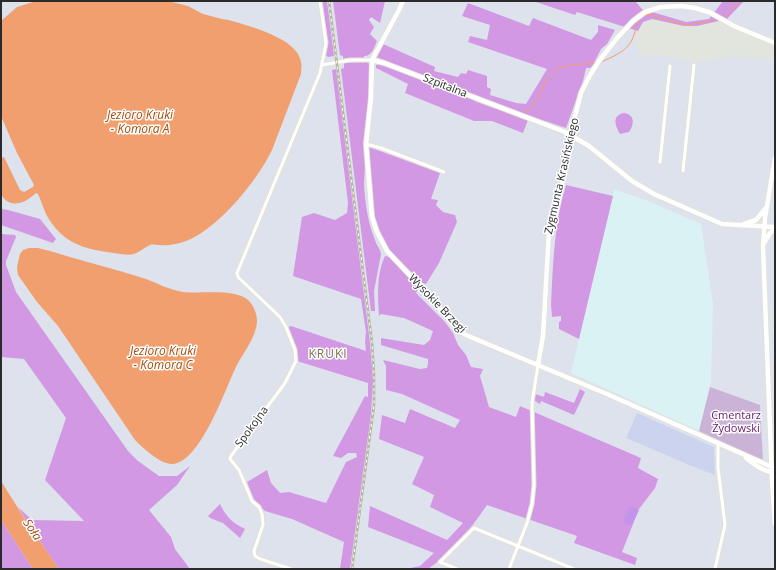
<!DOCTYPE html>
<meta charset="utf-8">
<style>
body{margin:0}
#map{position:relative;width:776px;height:570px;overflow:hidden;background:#dde2ed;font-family:"Open Sans",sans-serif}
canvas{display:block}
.frame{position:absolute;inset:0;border:2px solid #2b2b2b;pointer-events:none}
</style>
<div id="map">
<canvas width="776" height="570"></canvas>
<div class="frame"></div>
</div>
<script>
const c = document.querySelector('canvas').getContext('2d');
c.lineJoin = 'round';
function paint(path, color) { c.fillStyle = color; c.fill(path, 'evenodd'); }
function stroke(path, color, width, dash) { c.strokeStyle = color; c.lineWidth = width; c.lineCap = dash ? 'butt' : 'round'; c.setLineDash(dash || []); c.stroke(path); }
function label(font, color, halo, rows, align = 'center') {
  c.font = font + ' "Open Sans",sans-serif'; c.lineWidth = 3; c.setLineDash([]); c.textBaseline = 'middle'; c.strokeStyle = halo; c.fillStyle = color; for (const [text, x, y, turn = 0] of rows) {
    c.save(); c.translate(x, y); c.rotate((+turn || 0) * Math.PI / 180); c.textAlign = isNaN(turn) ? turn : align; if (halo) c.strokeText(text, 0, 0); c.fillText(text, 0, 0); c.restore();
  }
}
const industrial = new Path2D(`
 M652 19 684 26 722 20 743 33 775 45V59L732 57 698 62 654 55 642 56 634 40 643 22Z`);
const education = new Path2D(`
 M637 413 714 447 715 475 699 469 626 438Z`);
const medical = new Path2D(`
 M614 189 648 201 701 224 713 304 711 381 699 431 571 373Z`);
const green = new Path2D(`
 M322 1H327L334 56 328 57 326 55 328 43Z
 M333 1H385L380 23 371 17 369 20 374 27 370 34 377 41C374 48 372 56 364 56V58L343 59V56L340 55Z
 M533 1H635L642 9 686 22 709 19 723 1H744L727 19 697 26H684L652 19 643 22 638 31 577 12 575 15Z
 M468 3 529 26 533 18 591 40 598 32V25L615 30 607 44 601 49 593 65 590 68H586L583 81 566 128 530 116 376 57 383 44 435 67 434 71 458 77 461 73 466 74 468 70 487 76V87L491 89 490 95 516 103 526 104 547 69 468 42 470 36 487 40 490 25 462 16Z
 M367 62 370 64V69L364 184C365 203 368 223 375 240 376 245 380 248 381 254L374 291 375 311H371L341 69 344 68V63Z
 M378 64 385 65 468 97 477 102 528 120 523 133 492 121H474L405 93 408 84 376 68V65Z
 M336 69 370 343 373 381 371 414 350 569H340L344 542 292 519 265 511 254 500 247 482 267 470 271 483 280 493 289 492 326 503 346 462 357 457 356 453H348L341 458 333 456 365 396 368 397V383L297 361V351L288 327 291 326 366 351 365 342 366 332 361 299 293 276 302 217 314 213 335 220 347 213 348 203 332 70Z
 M623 113C636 114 634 125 629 132L620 134C616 126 611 117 623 113Z
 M369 147 440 173 431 199 438 200 436 205 443 212 455 215 457 222 439 263 426 284 423 283 382 245 371 214Z
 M566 185 613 196 579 339 559 329V322L561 321V316L552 317 551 305C553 264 554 224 566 185Z
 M1 209 8 210 40 219 56 239 53 243 1 225Z
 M1 234 15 235 16 237 6 261V265L16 292 128 451 138 461 159 476H177L190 466 177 485 149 510 171 537 175 549 190 569H59L28 524 18 507 32 520 84 521 45 480 66 418 24 359 1 357Z
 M385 256 389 257 419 287 416 293 445 322 453 333 458 345 466 355 471 367 483 369 480 376 489 407 516 417 520 406 641 458 638 468 658 479 655 488 639 509 622 552 637 558 635 565 574 543 577 536 487 505 472 526 440 560 428 569H406L420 566 434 553 368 527 370 506 447 540 463 523 430 507 434 495 412 484 424 457 379 439 382 415 405 423 410 409 455 428 460 420 402 394 386 390V366L383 360 420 369 427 368 428 364V359L381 345V338L424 345 430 340 433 331 404 318 381 314 379 316C378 296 376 275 385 256Z
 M580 389 585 392 574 415 541 401 540 404 535 401V394L544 397 545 392 574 403Z
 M220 504C226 517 233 523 245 529L240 538 223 523 210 518 208 516Z
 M1 520 33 569H1Z`);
const cemetery = new Path2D(`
 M710 387 760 405 763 461 699 431Z`);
const pitch = new Path2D(`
 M630 506 639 510 631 526 623 522Z`);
const water = new Path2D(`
 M36 1H168L188 6 203 14 222 19 229 20C248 26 298 38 301 62 302 65 301 70 301 74L272 150C258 180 217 230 186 241 178 244 168 246 159 245 156 245 153 244 150 245 145 247 140 252 134 254 126 256 116 253 107 252 79 248 60 240 46 214 43 207 41 201 38 194L36 193C26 203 9 210 1 194V158L4 157 20 190 24 192 33 187 34 185 17 153 1 116V21L17 7Z
 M29 248H38L50 251C82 261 115 269 146 279 159 284 170 290 183 292 201 294 235 288 248 300 254 306 257 314 257 322 256 338 242 354 235 369 225 390 200 463 172 464 160 464 143 448 135 440L58 326 37 302 18 275 17 267 20 254 23 250Z
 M1 481 28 524 59 569H33L1 520Z`);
const stream = new Path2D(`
 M643 16 650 15 685 25 713 21
 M725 16 739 1
 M601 62C612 57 626 52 632 40 635 34 636 26 639 19
 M525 112C528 110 532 107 534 104 541 92 546 74 559 68 569 63 585 65 596 63`);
const street = new Path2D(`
 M322 65 350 60H372
 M366 144 381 148 444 172
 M660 162 670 66
 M683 171 694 65
 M291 569 260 559 255 556 254 551 263 525 262 514 259 507 252 501 239 470 230 459 231 456 285 383 296 361 295 350 286 327 280 317 238 277 237 273 320 73 326 43 320 1
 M457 569 440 562 474 528 574 569
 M509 569 527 523 532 504 534 485 532 403 538 365
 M715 569 725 525 718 468V443`);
const secondary = new Path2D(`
 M403 1 399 10 372 60 371 98 366 144 372 217 377 232 387 251 423 289 457 329 466 335 607 394 772 467
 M372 60 384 63 565 132 589 146 632 181 654 194 722 224 775 227
 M775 158 765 218 763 247 772 480 775 524
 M744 224 756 220 765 209
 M764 243 770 233 775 229
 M538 365 543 336 549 231 563 179 572 141V128L581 93 589 77 599 61 617 38 633 21 645 12 661 7 682 6 695 8 709 12 734 26 775 43
 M746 458C754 464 765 473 775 472`);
const rail = new Path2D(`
 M329 1 372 343 374 374V405L352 569`);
const streetNames = [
 ["Szpitalna",445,86,21],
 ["Zygmunta Krasińskiego",562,176,-77],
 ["Wysokie Brzegi",437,304,46],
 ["Spokojna",252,427,-54]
];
const parkNames = [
 ["Cmentarz",736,416],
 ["Żydowski",736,429]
];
const waterNames = [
 ["Jezioro Kruki",140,116],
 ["- Komora A",140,130],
 ["Jezioro Kruki",163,352],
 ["- Komora C",163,366],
 ["Soła",32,530,56]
];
const neighbourhoodNames = [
 ["KRUKI",328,355]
];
paint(industrial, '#e2e5dd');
paint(education, '#ccd3ef');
paint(medical, '#daf2f4');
paint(green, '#d398e4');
paint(cemetery, '#cab3d7');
paint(pitch, '#c394ec');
paint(water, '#f19f6e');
stroke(stream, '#f19f6e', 1);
stroke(street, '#e4e2d2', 5);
stroke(secondary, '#e4e2d2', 6);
stroke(street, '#fff', 3);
stroke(secondary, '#fff', 4.5);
stroke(rail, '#b5b59f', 2.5);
stroke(rail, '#fff', 1, [3]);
label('11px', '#2b2b2b', '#fff', streetNames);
label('11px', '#62196a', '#fff', parkNames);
label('italic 12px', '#9f4e0b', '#fff', waterNames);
c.letterSpacing = '1px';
label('12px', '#787447', '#fff', neighbourhoodNames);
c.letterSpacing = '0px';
</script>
